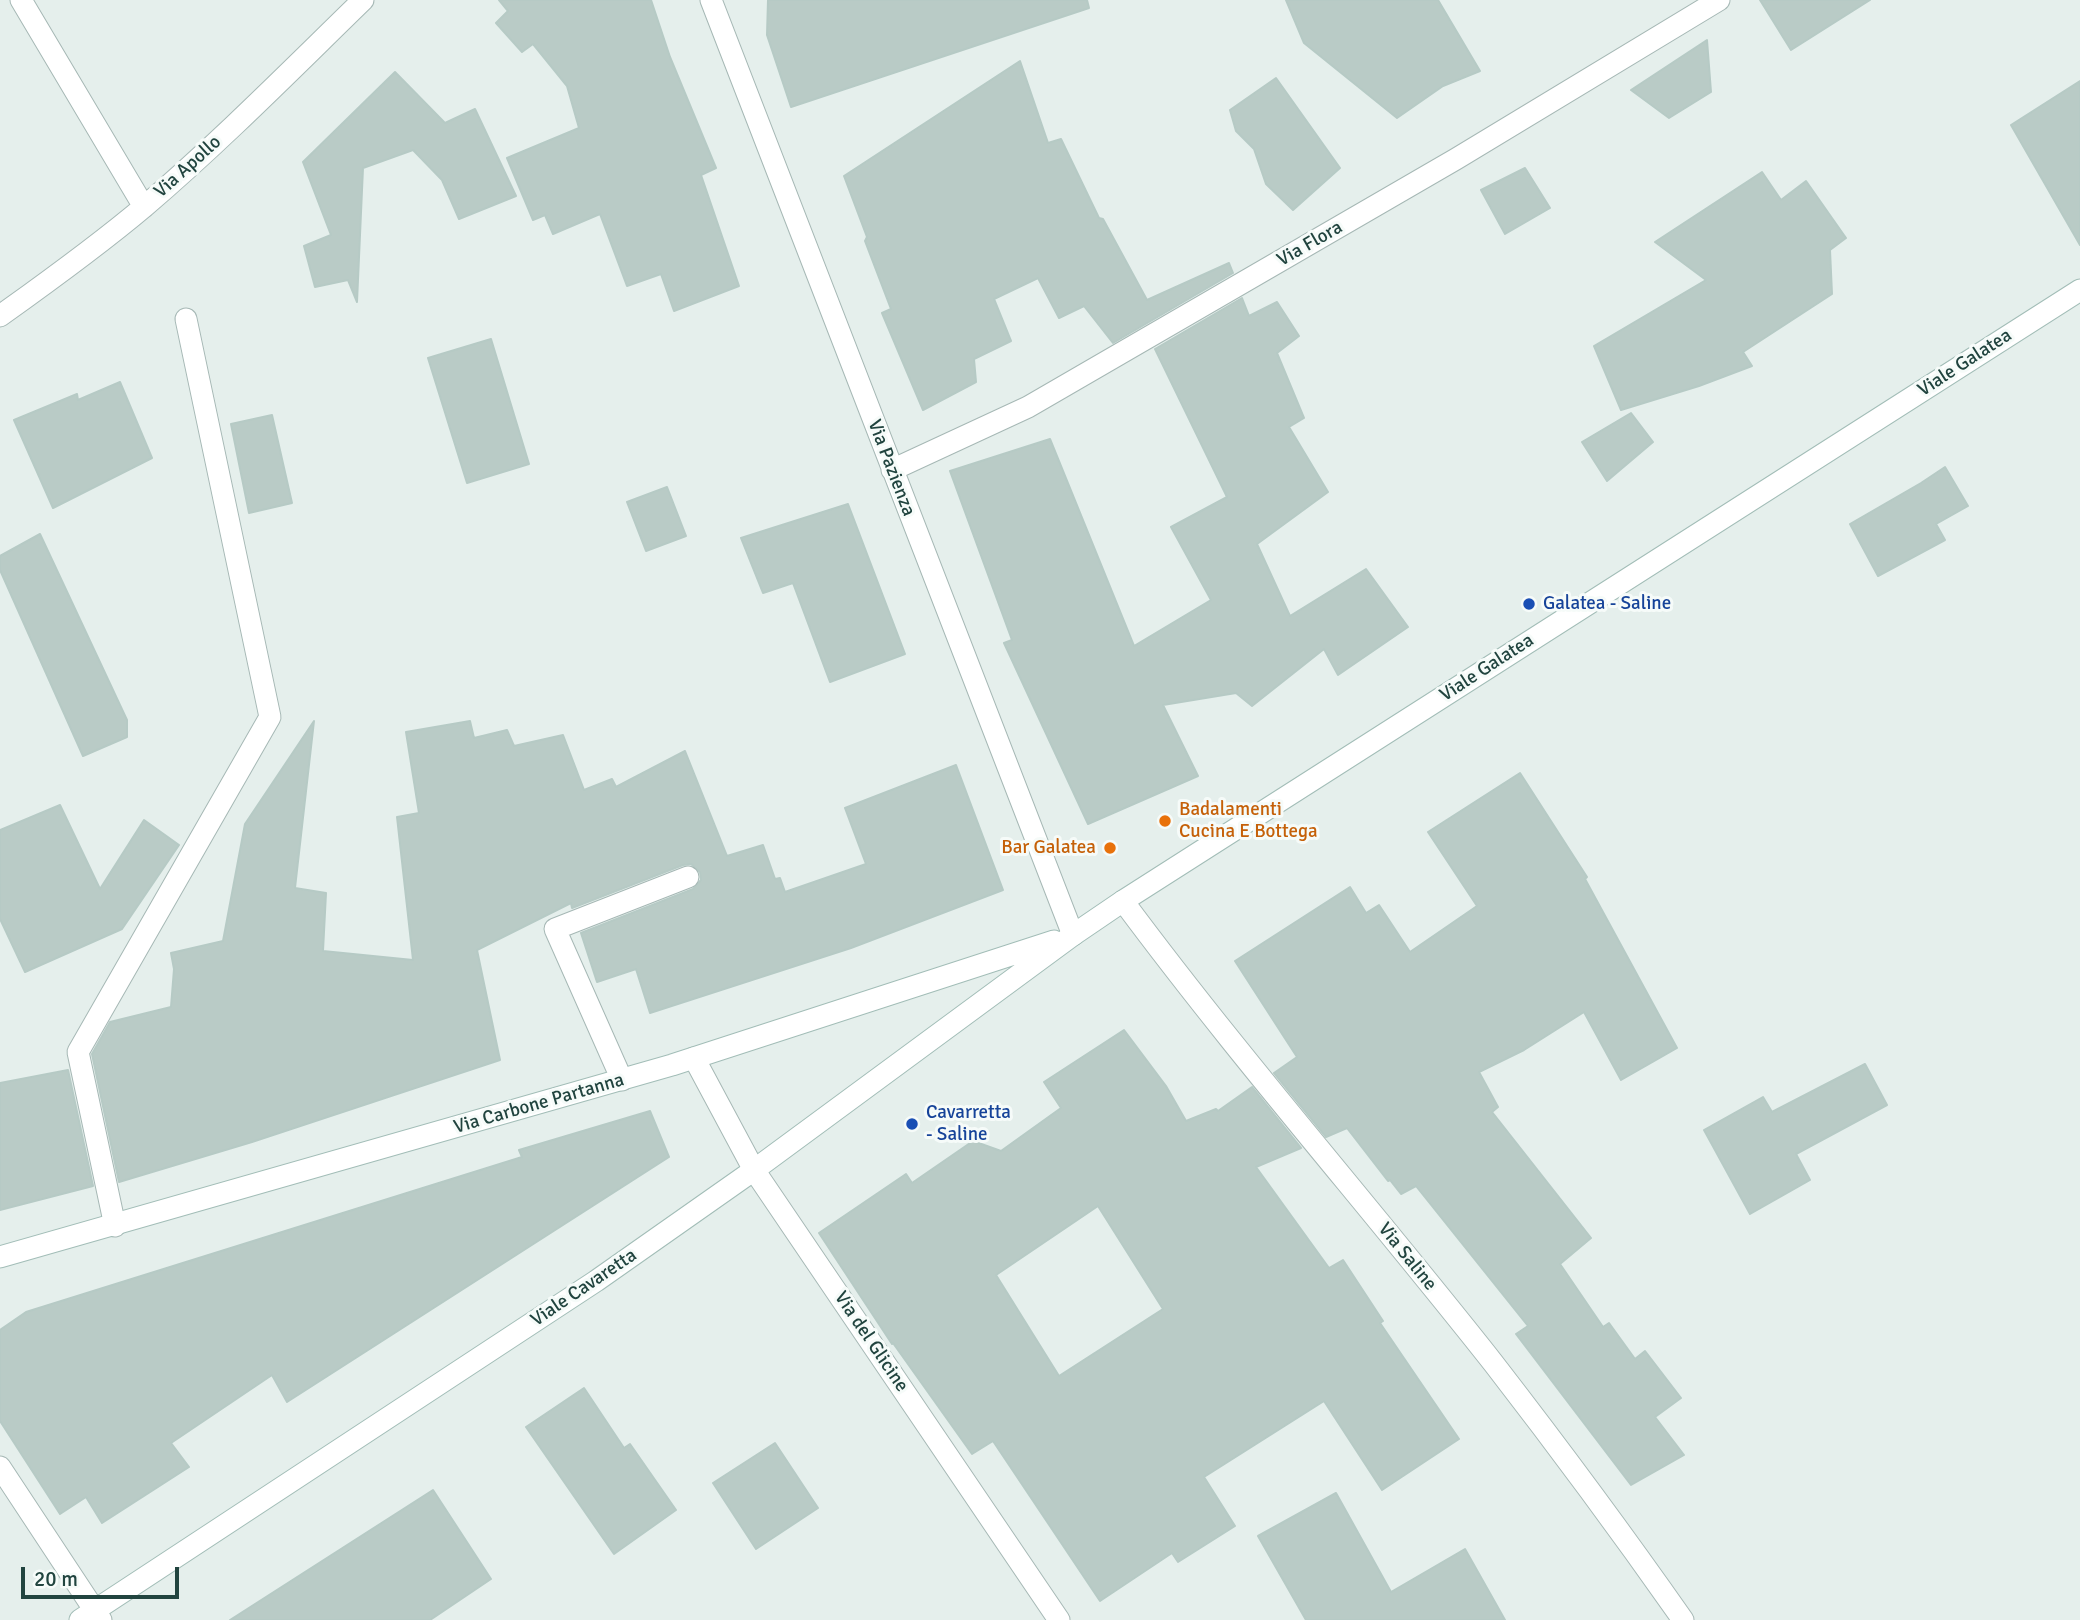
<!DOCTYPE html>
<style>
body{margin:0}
#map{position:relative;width:2080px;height:1620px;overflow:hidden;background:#e5efec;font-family:Signika,sans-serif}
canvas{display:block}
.scale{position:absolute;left:21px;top:1567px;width:158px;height:32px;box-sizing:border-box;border:4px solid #21443f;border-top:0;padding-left:9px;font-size:21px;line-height:24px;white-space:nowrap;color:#21443f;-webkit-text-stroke:5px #f6fbf9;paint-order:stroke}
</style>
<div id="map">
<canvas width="2080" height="1620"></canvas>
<div class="scale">20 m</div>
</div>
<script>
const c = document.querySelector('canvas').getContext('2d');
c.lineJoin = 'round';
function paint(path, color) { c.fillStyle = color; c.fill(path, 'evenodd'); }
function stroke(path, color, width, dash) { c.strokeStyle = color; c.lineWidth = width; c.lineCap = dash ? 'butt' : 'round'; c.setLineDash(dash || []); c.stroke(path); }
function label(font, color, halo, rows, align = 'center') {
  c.font = font + ' Signika,sans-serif'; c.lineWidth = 6; c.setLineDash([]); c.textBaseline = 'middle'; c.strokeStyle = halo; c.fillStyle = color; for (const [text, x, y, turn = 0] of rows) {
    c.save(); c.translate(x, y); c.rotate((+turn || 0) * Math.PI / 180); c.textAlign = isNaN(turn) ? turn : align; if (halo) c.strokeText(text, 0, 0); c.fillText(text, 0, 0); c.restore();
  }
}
const building = new Path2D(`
 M499 0H651L670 57 716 168 701 175 739 286 674 311 661 274 627 286 600 214 553 234 545 215 533 220 507 158 579 128 567 86 533 44 522 52 496 23 508 11Z
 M768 0H1087L1089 8 791 107 767 35Z
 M1286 0H1438L1480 71 1443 86 1397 118 1304 43Z
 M1760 0H1870L1791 50Z
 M1707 40 1711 92 1669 118 1631 90Z
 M1020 61 1048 143 1061 139 1099 218 1103 219 1147 300 1229 263 1233 273 1113 343 1084 306 1059 318 1038 278 994 299 1011 341 974 359 976 382 923 410 882 313 891 309 865 241 867 237 844 176Z
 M395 72 445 123 475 109 516 196 459 219 442 180 413 150 363 168 357 302 348 280 315 287 304 246 331 235 303 162Z
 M1276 78 1340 168 1293 210 1266 184 1254 149 1236 131 1230 110Z
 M2080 81V245L2011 125Z
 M1525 168 1550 208 1505 234 1481 190Z
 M1762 172 1781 200 1806 181 1846 238 1830 250 1832 294 1743 352 1752 366 1699 386 1621 410 1594 346 1706 280 1655 242Z
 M1242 298 1249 316 1277 302 1299 336 1277 353 1304 418 1289 427 1328 492 1257 544 1290 616 1366 569 1408 627 1338 675 1324 649 1252 706 1236 693 1163 705 1198 776 1088 824 1004 643 1012 640 950 471 1050 439 1134 646 1211 600 1171 527 1227 497 1155 349Z
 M491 339 529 464 467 483 428 358Z
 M120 382 152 458 53 508 14 420 77 394 78 400Z
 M1631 413 1653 442 1607 481 1582 442Z
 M272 415 292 503 249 513 231 424Z
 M1945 467 1968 506 1936 524 1945 540 1878 576 1850 524 1921 483Z
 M667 487 686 536 646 551 627 502Z
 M848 504 905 654 830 682 793 583 763 593 741 538Z
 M40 534 127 720V737L83 756 0 570V556Z
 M314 721 295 888 326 893 323 951 413 960 397 817 419 813 406 732 470 721 474 738 507 730 514 746 563 735 584 790 612 779 616 787 685 751 727 856 763 845 775 879 780 878 785 892 866 864 845 808 956 765 1003 890 851 948 650 1013 636 969 597 982 581 933 693 889 701 880 700 872 691 864 683 865 572 908 571 903 477 950 500 1060 252 1142 119 1182 92 1054 110 1022 171 1007 174 969 171 953 223 941 245 824Z
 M1520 773 1587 877 1585 879 1677 1048 1621 1080 1584 1012 1524 1050 1479 1072 1498 1107 1492 1112 1591 1238 1560 1264 1603 1327 1609 1323 1635 1359 1645 1351 1681 1398 1655 1417 1684 1455 1631 1485 1516 1334 1528 1326 1416 1186 1401 1194 1390 1180 1388 1181 1347 1128 1326 1137 1274 1073 1297 1057 1235 961 1350 887 1366 913 1379 905 1410 952 1477 906 1428 832Z
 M60 805 100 889 144 820 179 845 122 929 25 972 0 919V830Z
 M1124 1030 1166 1086 1186 1121 1216 1109 1218 1111 1252 1087 1301 1148 1256 1167 1329 1268 1343 1260 1383 1321 1380 1323 1459 1439 1382 1490 1324 1401 1204 1477 1235 1526 1178 1562 1172 1553 1100 1601 993 1441 972 1454 893 1343 892 1344 819 1233 906 1174 912 1183 973 1141 1001 1151 1061 1108 1044 1082ZM1098 1206 1163 1309 1059 1376 996 1275Z
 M1865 1064 1887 1105 1796 1154 1810 1180 1750 1214 1704 1130 1763 1097 1772 1112Z
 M68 1070 93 1186 0 1210V1083Z
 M650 1111 669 1157 287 1402 272 1375 171 1443 189 1467 102 1523 86 1497 60 1514 0 1421V1330L26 1312 522 1157 519 1150Z
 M584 1388 624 1448 630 1444 676 1510 614 1554 526 1427Z
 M775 1443 818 1508 756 1549 713 1483Z
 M433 1490 491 1579 430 1620H230Z
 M1336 1493 1391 1592 1465 1549 1505 1620H1306L1258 1536Z`);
const lane = new Path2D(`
 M622 1080 555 929 688 877
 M115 1226 78 1052 270 717 186 319`);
const street = new Path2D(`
 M21 0 144 207
 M711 0 1073 935
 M0 316C49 281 99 245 145 206 221 141 291 70 363 0
 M892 470 1028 407 1456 159 1719 0
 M1123 901C1241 1060 1372 1209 1494 1364 1559 1448 1622 1533 1683 1620
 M694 1058 754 1170 1059 1620
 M0 1467 101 1620`);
const secondary = new Path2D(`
 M0 1257 672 1065 1054 941
 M80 1620 596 1281 754 1170 1073 935 1123 901 2080 290`);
const markers = [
 [1529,604,7,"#1a4fb4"],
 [1165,821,7,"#e8710a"],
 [1110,848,7,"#e8710a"],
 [912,1124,7,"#1a4fb4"]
];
const streetNames = [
 ["Via Apollo",188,167,-42],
 ["Via Flora",1310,244,-30],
 ["Viale Galatea",1965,363,-33],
 ["Via Pazienza",891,468,69],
 ["Viale Galatea",1487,668,-33],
 ["Via Carbone Partanna",539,1104,-16],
 ["Via Saline",1407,1257,51],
 ["Viale Cavaretta",584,1288,-34],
 ["Via del Glicine",871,1342,56]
];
const transitNames = [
 ["Galatea - Saline",1543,604],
 ["Cavarretta",926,1113],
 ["- Saline",926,1135]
];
const foodNames = [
 ["Badalamenti",1179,810],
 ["Cucina E Bottega",1179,832],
 ["Bar Galatea",1096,848,"right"]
];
paint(building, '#b9cbc6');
stroke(building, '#b6cac5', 2);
stroke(lane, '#a6b8b5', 23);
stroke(street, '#a6b8b5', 23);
stroke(secondary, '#a2bdb7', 23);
stroke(lane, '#fff', 21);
stroke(street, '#fff', 21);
stroke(secondary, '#fff', 21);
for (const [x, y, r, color] of markers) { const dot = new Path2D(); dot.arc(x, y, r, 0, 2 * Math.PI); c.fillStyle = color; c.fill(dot); stroke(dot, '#f6fbf9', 2.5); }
label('19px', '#21443f', '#f6fbf9', streetNames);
label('19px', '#164399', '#f6fbf9', transitNames, 'left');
label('19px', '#c56008', '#f6fbf9', foodNames, 'left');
</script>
